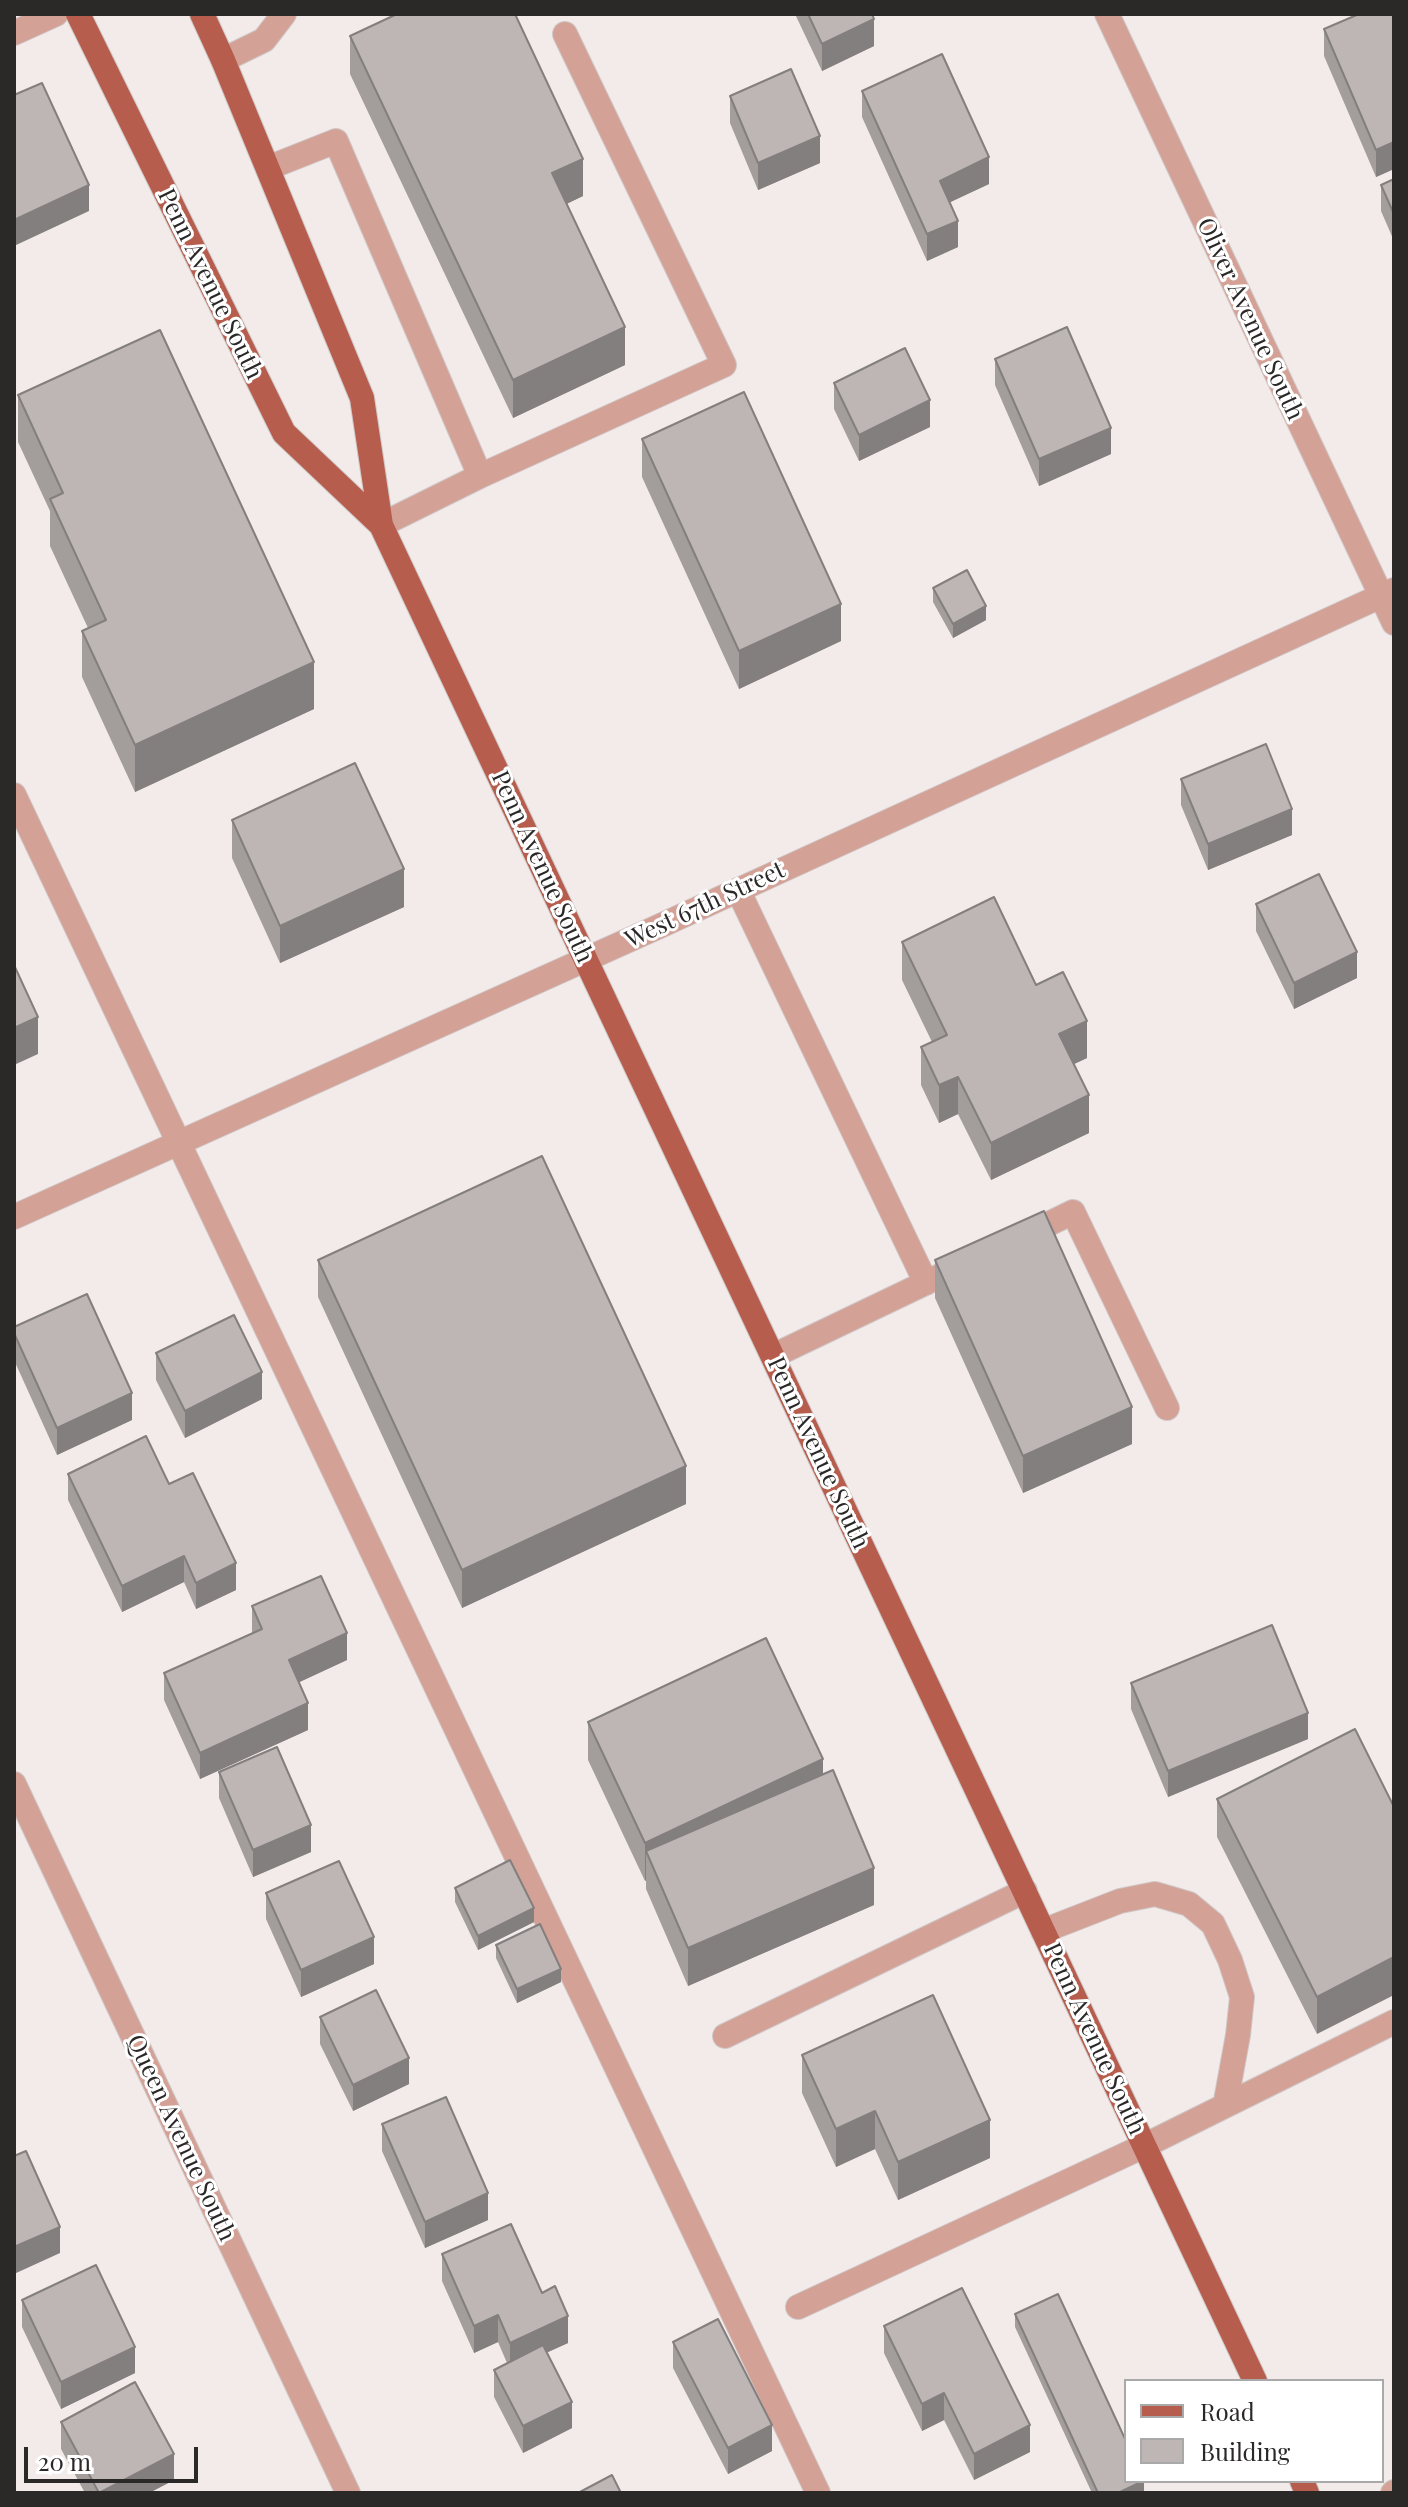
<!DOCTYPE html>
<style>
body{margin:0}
#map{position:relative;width:1408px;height:2507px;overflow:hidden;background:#f3ebea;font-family:"Playfair Display",serif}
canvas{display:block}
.frame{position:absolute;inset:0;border:16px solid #2b2828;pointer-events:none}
.legend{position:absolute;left:1124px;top:2379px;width:260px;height:104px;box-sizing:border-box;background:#fff;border:2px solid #aaa9a9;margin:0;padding:10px 14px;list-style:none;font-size:24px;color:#2b2828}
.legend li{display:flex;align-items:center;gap:16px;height:40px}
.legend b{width:40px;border:2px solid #aaa9a9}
.scale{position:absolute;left:24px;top:2447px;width:174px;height:36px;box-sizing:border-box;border:4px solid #2b2828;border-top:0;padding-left:10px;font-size:24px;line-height:28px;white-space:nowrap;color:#2b2828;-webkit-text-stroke:6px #fff;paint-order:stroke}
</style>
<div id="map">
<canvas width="1408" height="2507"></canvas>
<div class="frame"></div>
<ul class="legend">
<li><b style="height:10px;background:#b65d4d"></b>Road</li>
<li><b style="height:22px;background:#bdb6b5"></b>Building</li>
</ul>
<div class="scale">20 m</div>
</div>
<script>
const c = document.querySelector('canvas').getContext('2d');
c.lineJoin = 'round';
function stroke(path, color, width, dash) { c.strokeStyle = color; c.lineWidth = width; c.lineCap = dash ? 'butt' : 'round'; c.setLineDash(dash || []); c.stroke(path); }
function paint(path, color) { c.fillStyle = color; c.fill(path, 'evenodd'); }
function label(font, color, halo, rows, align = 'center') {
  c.font = font + ' "Playfair Display",serif'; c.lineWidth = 6; c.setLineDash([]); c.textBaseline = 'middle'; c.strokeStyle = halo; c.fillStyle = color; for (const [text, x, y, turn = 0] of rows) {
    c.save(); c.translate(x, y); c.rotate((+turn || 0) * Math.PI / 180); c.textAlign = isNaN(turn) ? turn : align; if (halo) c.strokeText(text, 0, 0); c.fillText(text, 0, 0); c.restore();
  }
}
const minor = new Path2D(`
 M1107 14 1394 623
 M14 33 56 14
 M223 60 264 40 284 14
 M268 168 336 141 480 476
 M381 525 480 476 724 365 565 34
 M14 795 818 2493
 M738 890 926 1283
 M14 1217 660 926 1394 590
 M1020 1238 1073 1212 1167 1408
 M773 1356 965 1264
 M14 1784 348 2493
 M1043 1931 1120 1901 1155 1894 1189 1904 1213 1924 1230 1960 1242 1997 1238 2035 1225 2106
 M725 2036 1025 1891
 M798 2307 1144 2146 1394 2022
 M1393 2493 1394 2492`);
const major = new Path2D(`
 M78 14 284 433 381 525
 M202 14 223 60 362 398 381 525 1255 2381
 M1302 2481 1307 2493`);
const wall = new Path2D(`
 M795 14H872L874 46 822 71Z
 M1394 14V169L1376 177 1324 56V29Z
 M350 36 583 196 566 204 625 365 513 418 350 74Z
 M862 91 989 184 950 202 958 247 927 261 862 117Z
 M730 96 820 163 758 190 730 123Z
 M1394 179V241L1381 211V185Z
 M995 359 1111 454 1039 486 995 385Z
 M834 383 930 427 859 461 834 409Z
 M18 395 314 709 135 792 82 677V631L88 628 50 546V511L18 442Z
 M642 439 841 641 739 689 642 477Z
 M933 588 986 620 953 638 933 602Z
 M1181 779 1292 835 1208 870 1181 805Z
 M232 820 404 907 280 963 232 858Z
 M1256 904 1357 978 1294 1009 1256 931Z
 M902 942 1036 985 1087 1058 1074 1064 1089 1133 991 1180 958 1114 939 1123 921 1085V1047L932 1042 902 980Z
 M318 1260 686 1504 462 1608 318 1297Z
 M935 1260 1132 1444 1023 1493 935 1298Z
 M14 1327 132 1420 57 1455 14 1360Z
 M156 1353 262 1399 185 1438 156 1380Z
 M68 1474 169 1484 236 1590 196 1609 184 1582 122 1612 68 1500Z
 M252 1606 347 1660 299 1682 308 1730 200 1779 164 1700V1673L252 1633Z
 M1131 1683 1308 1739 1168 1797 1131 1709Z
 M588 1722 823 1775 874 1905 688 1986 646 1889V1880L645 1881 588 1760Z
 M1355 1729 1317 2034 1217 1837V1799Z
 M219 1772 311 1852 253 1877 219 1798Z
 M455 1888 534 1922 478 1950 455 1902Z
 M266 1893 374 1964 301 1997 266 1919Z
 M496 1945 561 1982 517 2003 496 1958Z
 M320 2017 409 2084 353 2111 320 2044Z
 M802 2055 990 2158 898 2200 875 2149 836 2167 802 2093Z
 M382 2124 488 2220 425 2248 382 2151Z
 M1394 2195V2226L1392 2223V2196Z
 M442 2254 542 2293 568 2343 546 2353 572 2428 523 2453 494 2397V2370L507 2363 498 2342 474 2353 442 2281Z
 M22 2300 135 2373 61 2409 22 2327Z
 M1015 2314 1144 2493H1092L1015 2327Z
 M884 2326 1030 2452 974 2480 944 2420 922 2431 884 2353Z
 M673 2342 772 2451 728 2474 673 2368Z
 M61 2422 174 2480 149 2493H85L61 2449Z`);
const shadedWall = new Path2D(`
 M874 19V46L822 71V44Z
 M820 136V163L758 190V163Z
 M1394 142V169L1376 177V150Z
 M989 157V184L940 207V181Z
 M583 159V196L552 211V173Z
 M89 185V211L14 246V220Z
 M958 221V247L927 261V234Z
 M625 327V365L513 418V380Z
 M930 400V427L859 461V435Z
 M1111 428V454L1039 486V459Z
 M841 604V641L739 689V651Z
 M986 606V620L953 638V624Z
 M314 662V709L135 792V745Z
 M1292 809V835L1208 870V844Z
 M404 869V907L280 963V926Z
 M1357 952V978L1294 1009V983Z
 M38 1017V1054L14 1065V1028Z
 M1087 1021V1058L1059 1071V1034Z
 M958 1077V1114L939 1123V1085Z
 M1089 1095V1133L991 1180V1143Z
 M262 1372V1399L185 1438V1411Z
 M132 1393V1420L57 1455V1428Z
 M1132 1407V1444L1023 1493V1456Z
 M686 1466V1504L462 1608V1570Z
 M184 1556V1582L122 1612V1586Z
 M236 1563V1590L196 1609V1583Z
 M347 1633V1660L289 1687V1660Z
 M308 1703V1730L200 1779V1753Z
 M1308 1713V1739L1168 1797V1771Z
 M823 1759V1797L646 1851V1880L645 1881V1843Z
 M311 1825V1852L253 1877V1850Z
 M874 1868V1905L688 1986V1948Z
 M534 1908V1922L478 1950V1936Z
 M374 1937V1964L301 1997V1970Z
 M1394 1957V1995L1317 2034V1997Z
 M561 1969V1982L517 2003V1989Z
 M409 2058V2084L353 2111V2085Z
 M875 2111V2149L836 2167V2129Z
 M990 2120V2158L898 2200V2162Z
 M488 2193V2220L425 2248V2222Z
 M60 2227V2253L14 2274V2247Z
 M498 2315V2342L474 2353V2326Z
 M568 2316V2343L510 2369V2343Z
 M135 2347V2373L61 2409V2382Z
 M944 2393V2420L922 2431V2404Z
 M572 2402V2428L523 2453V2426Z
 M772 2425V2451L728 2474V2448Z
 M1030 2425V2452L974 2480V2454Z
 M174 2454V2480L149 2493H99Z
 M1144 2481V2493H1118Z`);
const building = new Path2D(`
 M397 14H515L583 159 552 173 625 327 513 380 350 36Z
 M808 14H872L874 19 822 44Z
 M1359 14H1394V142L1376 150 1324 29Z
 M942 54 989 157 940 181 958 221 927 234 862 91Z
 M791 69 820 136 758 163 730 96Z
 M42 83 89 185 14 220V95Z
 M1394 179V214L1381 185Z
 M1067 327 1111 428 1039 459 995 359Z
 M160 330 314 662 135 745 82 631 106 620 50 499 63 493 18 395Z
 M905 348 930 400 859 435 834 383Z
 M744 392 841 604 739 651 642 439Z
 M967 570 986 606 953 624 933 588Z
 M1266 744 1292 809 1208 844 1181 779Z
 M355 763 404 869 280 926 232 820Z
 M1319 874 1357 952 1294 983 1256 904Z
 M994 897 1036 985 1063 972 1087 1021 1059 1034 1089 1095 991 1143 958 1077 939 1085 921 1047 947 1035 902 942Z
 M14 965 38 1017 14 1028Z
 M542 1156 686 1466 462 1570 318 1260Z
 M1044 1211 1132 1407 1023 1456 935 1260Z
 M87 1294 132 1393 57 1428 14 1333V1327Z
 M234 1315 262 1372 185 1411 156 1353Z
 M146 1436 169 1484 193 1473 236 1563 196 1583 184 1556 122 1586 68 1474Z
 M321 1576 347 1633 289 1660 308 1703 200 1753 164 1673 262 1629 252 1606Z
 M1272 1625 1308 1713 1168 1771 1131 1683Z
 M766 1638 823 1759 645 1843 588 1722Z
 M1355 1729 1394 1807V1957L1317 1997 1217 1799Z
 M277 1747 311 1825 253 1850 219 1772Z
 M833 1770 874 1868 688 1948 646 1851Z
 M510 1860 534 1908 478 1936 455 1888Z
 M339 1861 374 1937 301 1970 266 1893Z
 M540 1924 561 1969 517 1989 496 1945Z
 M376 1990 409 2058 353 2085 320 2017Z
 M933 1995 990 2120 898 2162 875 2111 836 2129 802 2055Z
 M446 2097 488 2193 425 2222 382 2124Z
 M26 2151 60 2227 14 2247V2156Z
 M511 2224 542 2293 555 2286 568 2316 510 2343 498 2315 474 2326 442 2254Z
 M96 2265 135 2347 61 2382 22 2300Z
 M962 2288 1030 2425 974 2454 944 2393 922 2404 884 2326Z
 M1058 2294 1126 2441V2481H1143L1118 2493H1098L1015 2314Z
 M718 2319 772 2425 728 2448 673 2342Z
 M543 2345 572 2402 523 2426 494 2370Z
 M135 2382 174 2454 99 2493 61 2422Z
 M612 2475 621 2493H578Z`);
const streetNames = [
 ["Penn Avenue South",210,284,64],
 ["Oliver Avenue South",1250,319,65],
 ["Penn Avenue South",542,867,65],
 ["West 67th Street",705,905,-25],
 ["Penn Avenue South",818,1453,65],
 ["Penn Avenue South",1094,2039,65],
 ["Queen Avenue South",181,2138,65]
];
stroke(minor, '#cfc8c7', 26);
stroke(major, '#cfc8c7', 26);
stroke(minor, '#d4a197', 24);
stroke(major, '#b65d4d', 24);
paint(wall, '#a39d9c');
paint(shadedWall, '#847f7f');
paint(building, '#bdb6b5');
stroke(building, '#847f7f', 2);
label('24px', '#2b2828', '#fff', streetNames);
</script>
